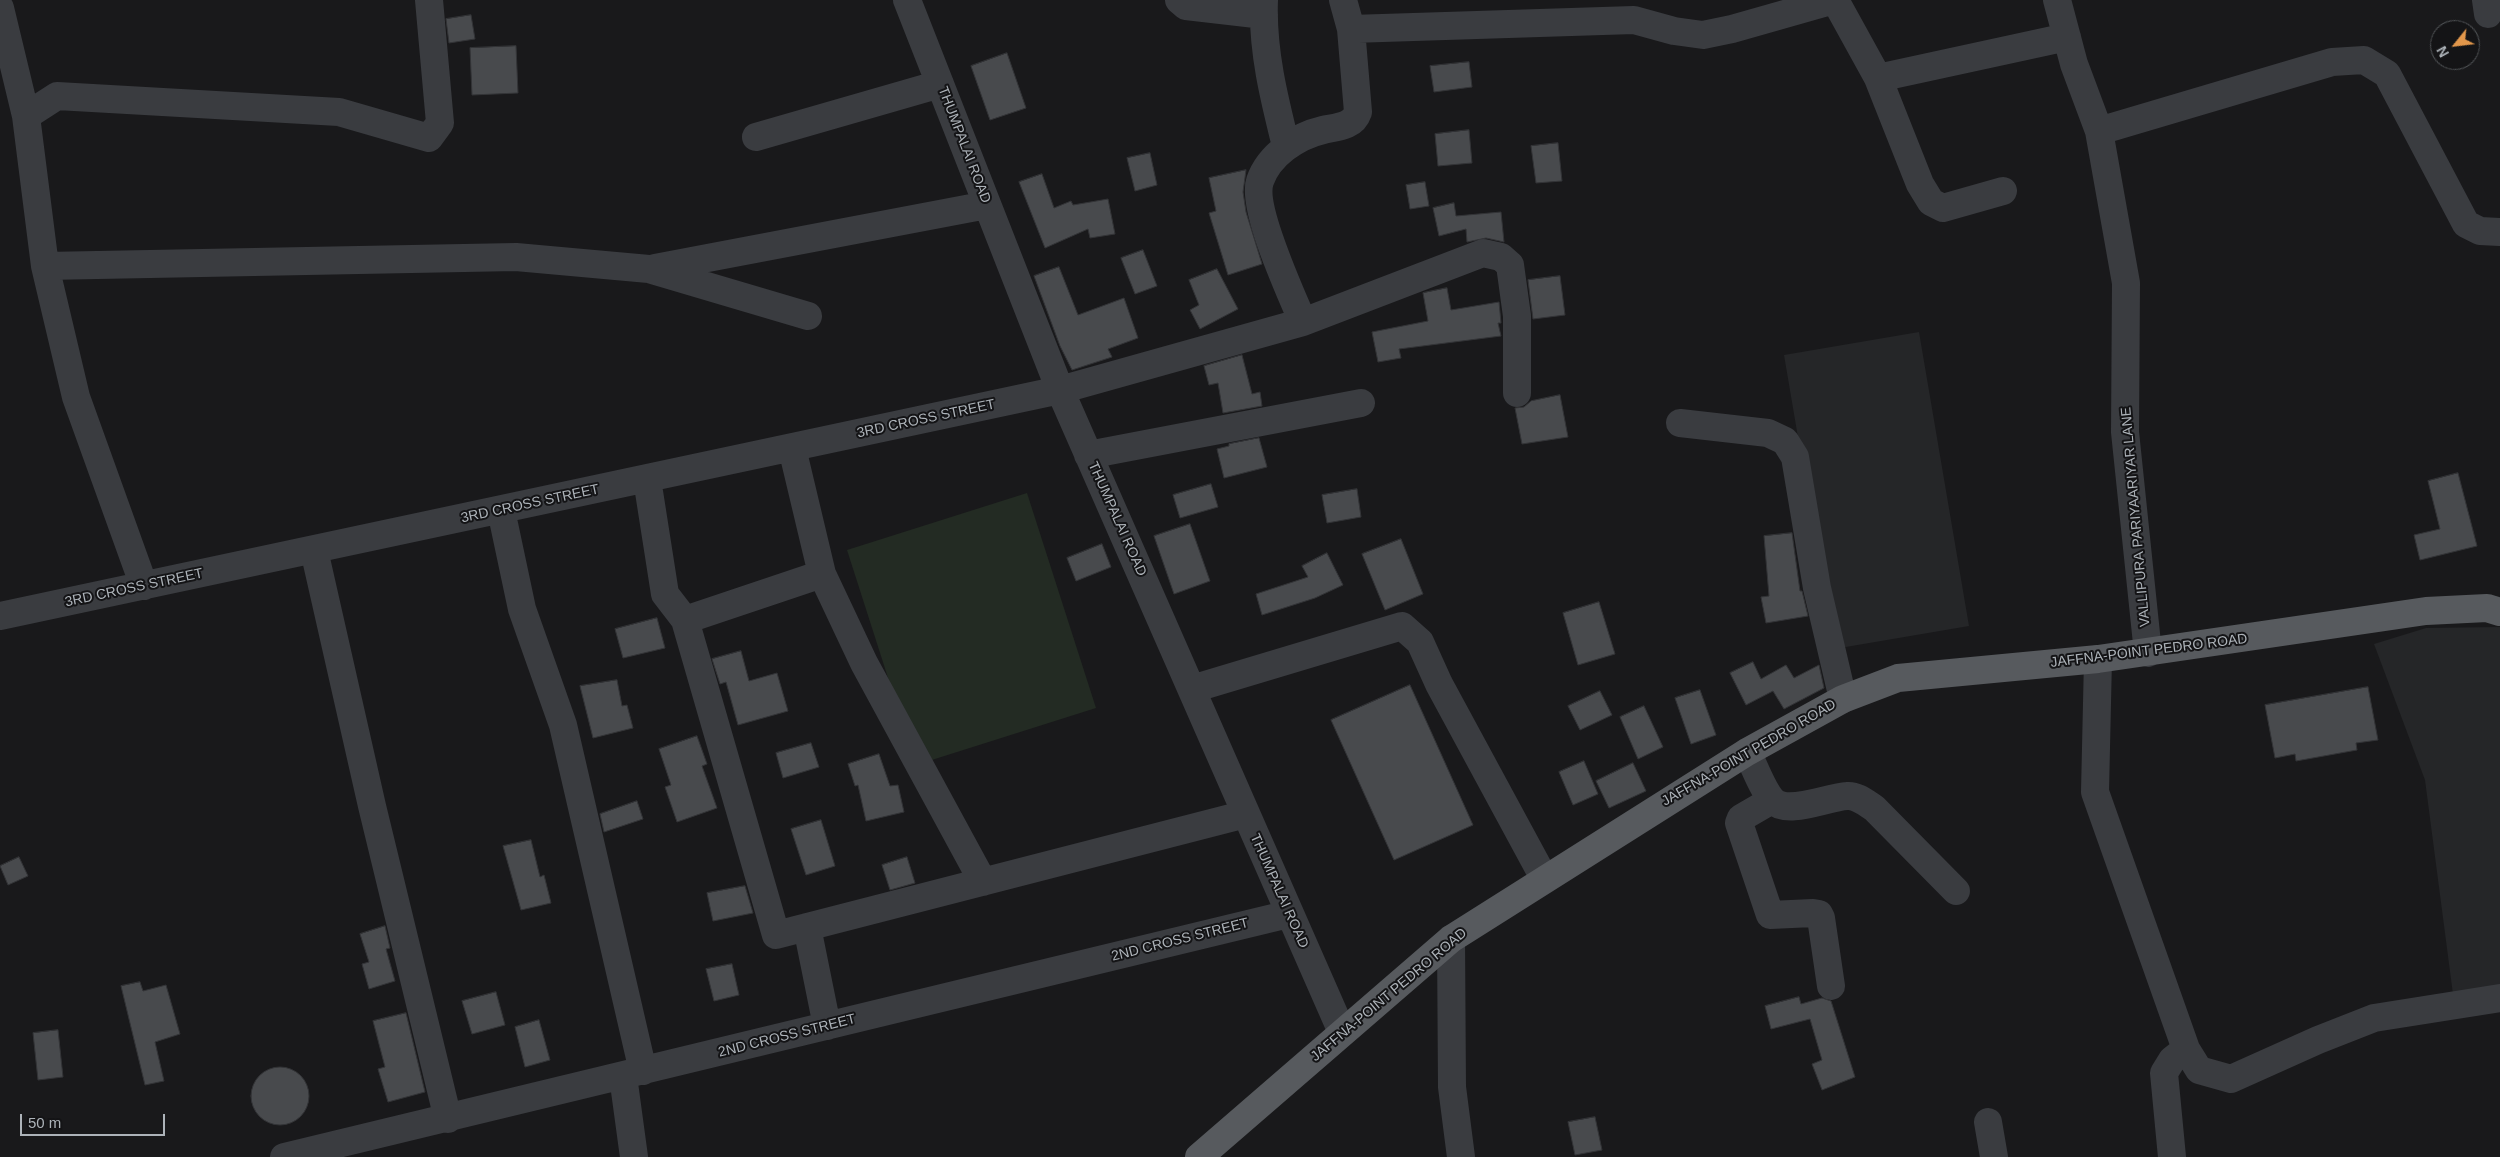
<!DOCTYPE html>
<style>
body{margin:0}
#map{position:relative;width:2500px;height:1157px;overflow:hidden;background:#19191b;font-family:Helvetica,sans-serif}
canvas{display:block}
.north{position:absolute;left:2430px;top:20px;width:50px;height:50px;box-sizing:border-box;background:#141416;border:1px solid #515457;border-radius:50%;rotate:241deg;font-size:14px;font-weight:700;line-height:20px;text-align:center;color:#adb3b9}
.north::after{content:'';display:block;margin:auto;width:18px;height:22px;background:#e2974b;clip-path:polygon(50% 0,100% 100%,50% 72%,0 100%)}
.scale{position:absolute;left:20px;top:1114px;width:145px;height:22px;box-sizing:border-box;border:2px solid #adb3b9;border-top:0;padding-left:6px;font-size:15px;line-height:18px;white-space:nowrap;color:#adb3b9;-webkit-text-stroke:4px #141416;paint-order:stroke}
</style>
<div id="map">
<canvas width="2500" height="1157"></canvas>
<div class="north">N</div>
<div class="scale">50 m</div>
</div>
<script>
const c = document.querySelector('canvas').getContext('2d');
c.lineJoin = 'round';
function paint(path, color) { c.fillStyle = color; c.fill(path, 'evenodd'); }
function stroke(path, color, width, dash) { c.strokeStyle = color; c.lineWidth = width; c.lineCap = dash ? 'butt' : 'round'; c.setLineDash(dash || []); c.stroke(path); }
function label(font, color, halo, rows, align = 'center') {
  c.font = font + ' Helvetica,sans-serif'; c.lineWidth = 4; c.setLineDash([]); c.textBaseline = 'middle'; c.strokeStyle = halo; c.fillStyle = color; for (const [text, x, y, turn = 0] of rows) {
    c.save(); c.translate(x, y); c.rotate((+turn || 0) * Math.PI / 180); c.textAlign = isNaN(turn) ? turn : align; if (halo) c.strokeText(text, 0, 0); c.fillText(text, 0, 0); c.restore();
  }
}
const built = new Path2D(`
 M1919 332 1969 626 1834 649 1784 355Z
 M2500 627V990L2454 1002 2425 780 2374 644 2426 628Z`);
const green = new Path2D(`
 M1027 493 1096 708 916 765 847 550Z`);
const building = new Path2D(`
 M471 15 475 39 449 43 446 19Z
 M516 46 518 93 472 95 470 48Z
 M1007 53 1026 108 990 120 971 66Z
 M1469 62 1472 87 1434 92 1430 66Z
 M1469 130 1472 163 1438 166 1435 134Z
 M1558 143 1562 181 1536 183 1531 146Z
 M1150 153 1157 185 1135 191 1127 158Z
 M1246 170 1243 192 1246 212 1262 264 1228 275 1209 213 1216 211 1209 178Z
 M1042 174 1054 208 1071 201 1073 205 1108 199 1115 234 1090 238 1088 229 1045 248 1019 182Z
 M1425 182 1429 206 1410 209 1406 185Z
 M1454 203 1456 216 1501 212 1504 242 1486 238 1467 242 1466 229 1439 236 1433 208Z
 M1143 250 1157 286 1135 294 1121 258Z
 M1059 267 1078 315 1124 298 1138 338 1108 349 1112 357 1072 370 1060 346 1034 276Z
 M1217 269 1238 309 1200 329 1190 310 1199 305 1189 280Z
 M1560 276 1565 315 1533 319 1528 280Z
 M1447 288 1451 310 1499 302 1501 323H1498L1501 336 1399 349 1401 358 1378 362 1372 332 1428 321 1423 293Z
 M1242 355 1252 394 1260 392 1262 406 1223 413 1218 383 1209 385 1204 366Z
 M1560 395 1568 437 1522 444 1515 408 1524 407 1531 401Z
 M1259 438 1267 467 1224 478 1217 449 1229 446V444Z
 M2458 473 2477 546 2420 560 2414 535 2440 529 2428 481Z
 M1211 484 1218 507 1180 518 1173 495Z
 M1357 489 1361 517 1327 523 1322 495Z
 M1190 524 1210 581 1174 594 1154 536Z
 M1792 533 1800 591H1802L1808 616 1766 623 1761 597 1769 596 1764 536Z
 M1401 539 1423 594 1385 610 1362 554Z
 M1102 544 1111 567 1076 581 1067 558Z
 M1327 553 1343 585 1315 598 1262 615 1256 594 1308 577 1302 566Z
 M1599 602 1615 654 1578 665 1563 613Z
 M657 618 665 648 623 658 615 629Z
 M741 651 749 681 777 673 788 711 738 725 726 682 720 684 712 659Z
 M1753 662 1761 679 1786 665 1794 678 1819 665 1824 688 1784 709 1773 691 1746 705 1730 673Z
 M617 680 622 706 627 705 633 728 593 738 580 686Z
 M1410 685 1473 825 1394 860 1331 720Z
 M2368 687 2378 740 2356 743 2357 750 2296 761 2295 754 2275 758 2265 705Z
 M1700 690 1716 735 1691 744 1675 698Z
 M1600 691 1612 715 1580 730 1568 706Z
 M1644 706 1663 747 1638 759 1620 717Z
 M697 736 707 764 702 766 717 808 677 822 665 787 671 785 659 749Z
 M811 743 819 767 783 778 776 753Z
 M879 754 890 786 898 785 904 812 866 821 858 785 855 786 848 764Z
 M1584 761 1598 794 1573 805 1559 772Z
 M1633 763 1646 791 1609 808 1596 781Z
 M637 801 643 819 604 832 600 814Z
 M821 820 835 866 806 875 791 829Z
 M531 840 540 877 544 875 551 903 521 910 503 846Z
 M19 857 28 876 8 885 0 866Z
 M907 857 915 883 890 890 882 865Z
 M745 886 753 913 713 921 707 893Z
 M385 926 390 948 386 949 395 981 369 989 362 964 369 962 360 934Z
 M732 964 739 995 714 1001 706 969Z
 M140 982 143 991 166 985 180 1034 155 1042 164 1081 145 1085 121 986Z
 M496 992 505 1025 472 1034 462 1001Z
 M1799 997 1801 1004 1822 998 1831 1001 1855 1077 1822 1090 1812 1064 1822 1060 1810 1019 1771 1029 1765 1006Z
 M406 1013 425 1092 388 1102 378 1069 385 1067 373 1021Z
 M539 1020 550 1060 525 1067 515 1027Z
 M58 1030 63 1077 38 1080 33 1033Z
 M251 1096a29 29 0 1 1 58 0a29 29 0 1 1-58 0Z
 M1595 1117 1602 1150 1575 1155 1568 1122Z`);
const minor = new Path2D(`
 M907 0 1060 390 1342 1032
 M1179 0 1186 6 1264 15
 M1264 0C1262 50 1274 98 1286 146
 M1835 0 1878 78 1920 184 1931 202 1943 208 2003 191
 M2057 0 2074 64 2099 131 2126 283 2125 432 2148 653
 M2486 0 2488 14
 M0 8 26 116 45 266 76 397 144 586
 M1351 29 1634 20 1674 31 1703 35 1732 29 1834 0
 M1878 78 2067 37
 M26 116 57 96 339 112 429 138 440 123 429 0
 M2099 131 2332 62 2364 60 2387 74 2466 224 2480 231 2500 232
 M756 137 940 84
 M45 266 516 257 649 269 808 316
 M655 268 987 205
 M1303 322C1291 294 1251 207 1260 181 1269 155 1297 136 1323 130 1336 127 1353 127 1358 112L1351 29 1343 0
 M1680 423 1768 433 1785 441 1795 457 1817 588 1843 699
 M792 448 822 574 864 663 983 882
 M1088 455 1361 403
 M647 479 665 594 685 620 776 935 1246 814
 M501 510 522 609 563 725 643 1071
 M314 550 372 806 448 1119
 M0 616 1060 390 1303 322 1483 253 1501 257 1510 265 1517 316V393
 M685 620 822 574
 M2098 659 2095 792 2186 1049 2199 1070 2231 1079 2318 1040 2374 1018 2500 998
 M1192 689 1402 626 1420 642 1439 684 1544 878
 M1747 752C1754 765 1762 789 1772 800 1787 816 1827 797 1847 796 1857 795 1866 803 1874 808L1956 891
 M1772 800 1741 818 1739 823 1770 915 1813 913 1819 914 1821 918 1831 986
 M807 927 827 1026
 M1451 939 1452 1087 1461 1157
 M623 1076 634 1157
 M1988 1122 1994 1157
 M284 1157 1289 914
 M2172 1157 2164 1073 2172 1060 2186 1049`);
const major = new Path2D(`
 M1199 1157 1451 939 1747 752 1843 699 1898 678 2098 659 2426 611 2487 608 2500 612`);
const streetNames = [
 ["THUMPALAI ROAD",964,145,69],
 ["3RD CROSS STREET",926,419,-12],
 ["3RD CROSS STREET",530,504,-12],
 ["VALLIPURA PARIYAARIYAR LANE",2136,517,-95],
 ["THUMPALAI ROAD",1117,519,66],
 ["3RD CROSS STREET",134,588,-12],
 ["JAFFNA-POINT PEDRO ROAD",2149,651,-7],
 ["JAFFNA-POINT PEDRO ROAD",1749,753,-30],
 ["THUMPALAI ROAD",1279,891,66],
 ["2ND CROSS STREET",1180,940,-14],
 ["JAFFNA-POINT PEDRO ROAD",1389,995,-40],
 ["2ND CROSS STREET",787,1036,-14]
];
paint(built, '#252628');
paint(green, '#232b23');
paint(building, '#484a4d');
stroke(building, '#333437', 1);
stroke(minor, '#3a3c40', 28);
stroke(major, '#575a5e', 28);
label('14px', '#adb3b9', '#141416', streetNames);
</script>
